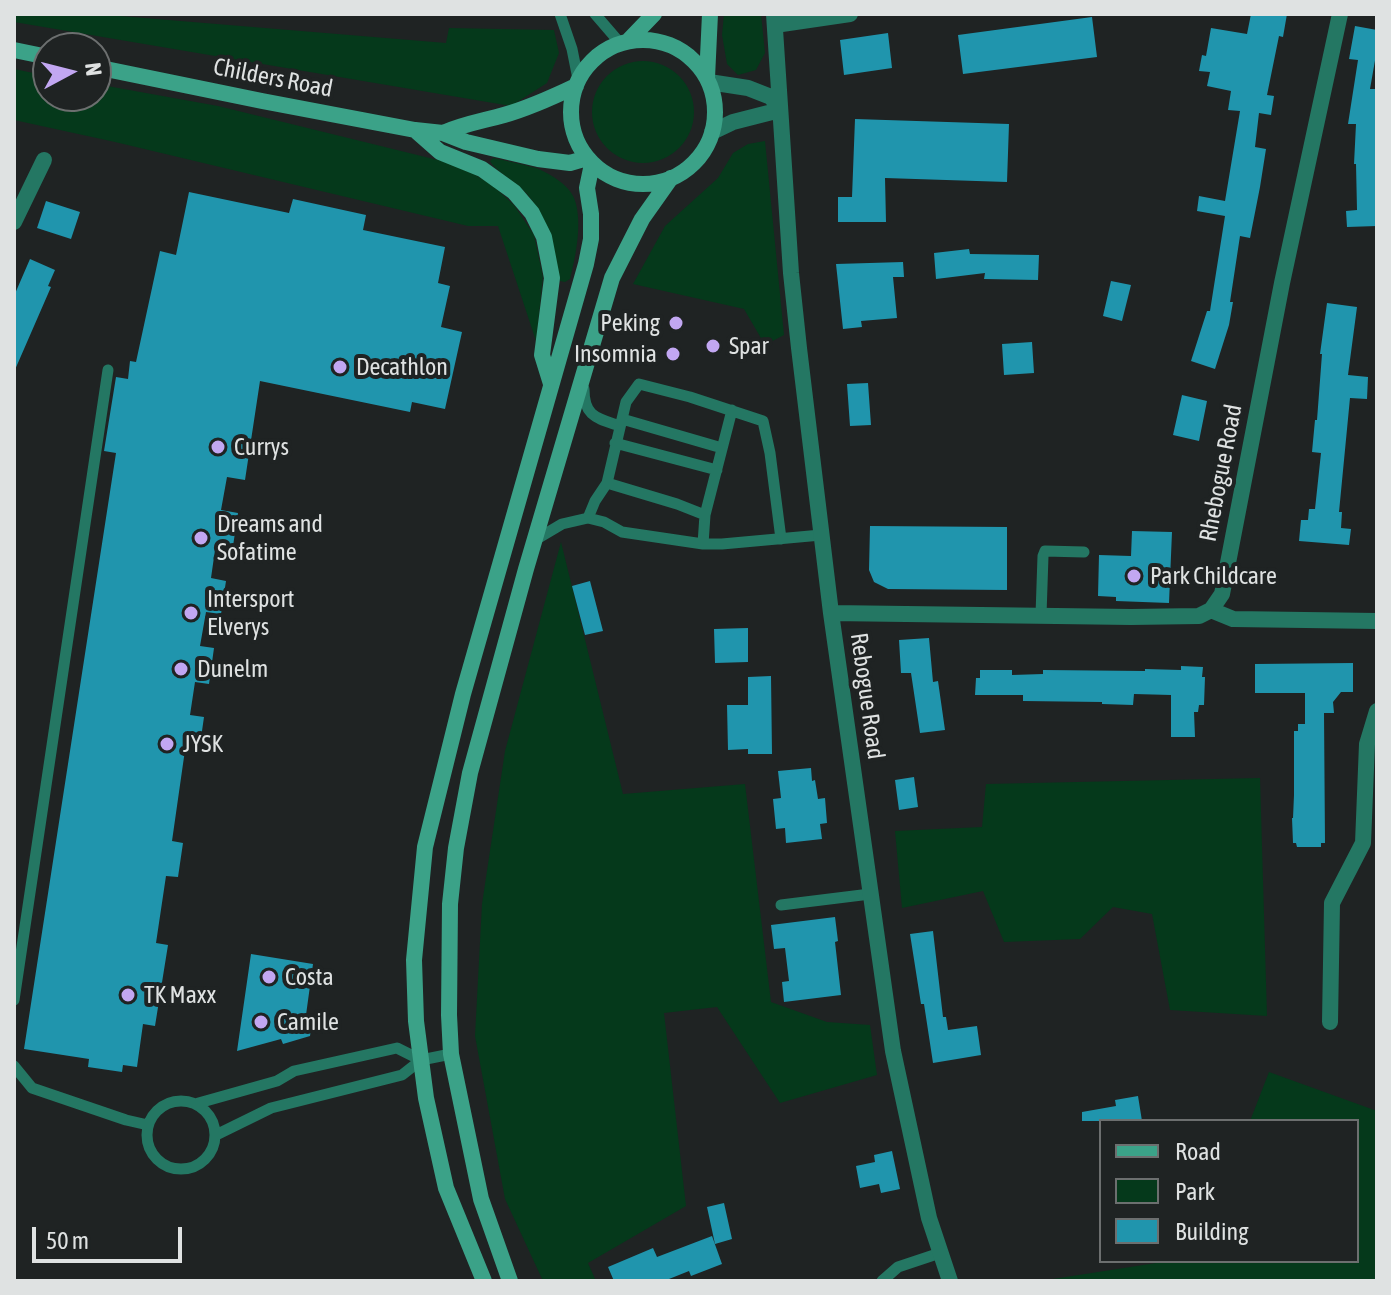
<!DOCTYPE html>
<style>
body{margin:0}
#map{position:relative;width:1391px;height:1295px;overflow:hidden;background:#1f2323;font-family:"Asap Condensed",sans-serif}
canvas{display:block}
.frame{position:absolute;inset:0;border:16px solid #dfe2e2;pointer-events:none}
.legend{position:absolute;left:1099px;top:1119px;width:260px;height:144px;box-sizing:border-box;background:#1f2323;border:2px solid #6c6f6f;margin:0;padding:10px 14px;list-style:none;font-size:24px;color:#dfe2e2}
.legend li{display:flex;align-items:center;gap:16px;height:40px}
.legend b{width:40px;border:2px solid #6c6f6f}
.north{position:absolute;left:32px;top:32px;width:80px;height:80px;box-sizing:border-box;background:#1f2323;border:2px solid #6c6f6f;border-radius:50%;rotate:83deg;font-size:22px;font-weight:700;line-height:32px;text-align:center;color:#dfe2e2}
.north::after{content:'';display:block;margin:auto;width:28px;height:36px;background:#c2a7f2;clip-path:polygon(50% 0,100% 100%,50% 72%,0 100%)}
.scale{position:absolute;left:32px;top:1227px;width:150px;height:36px;box-sizing:border-box;border:4px solid #dfe2e2;border-top:0;padding-left:10px;font-size:24px;line-height:28px;white-space:nowrap;color:#dfe2e2;-webkit-text-stroke:6px #1f2323;paint-order:stroke}
</style>
<div id="map">
<canvas width="1391" height="1295"></canvas>
<div class="frame"></div>
<ul class="legend">
<li><b style="height:10px;background:#3ba288"></b>Road</li>
<li><b style="height:22px;background:#05391b"></b>Park</li>
<li><b style="height:22px;background:#2095ad"></b>Building</li>
</ul>
<div class="north">N</div>
<div class="scale">50 m</div>
</div>
<script>
const c = document.querySelector('canvas').getContext('2d');
c.lineJoin = 'round';
function paint(path, color) { c.fillStyle = color; c.fill(path, 'evenodd'); }
function stroke(path, color, width, dash) { c.strokeStyle = color; c.lineWidth = width; c.lineCap = dash ? 'butt' : 'round'; c.setLineDash(dash || []); c.stroke(path); }
function label(font, color, halo, rows, align = 'center') {
  c.font = font + ' "Asap Condensed",sans-serif'; c.lineWidth = 8; c.setLineDash([]); c.textBaseline = 'middle'; c.strokeStyle = halo; c.fillStyle = color; for (const [text, x, y, turn = 0] of rows) {
    c.save(); c.translate(x, y); c.rotate((+turn || 0) * Math.PI / 180); c.textAlign = isNaN(turn) ? turn : align; if (halo) c.strokeText(text, 0, 0); c.fillText(text, 0, 0); c.restore();
  }
}
const green = new Path2D(`
 M14 14H96L446 43 449 28 554 30 559 53 547 83 511 106 14 22Z
 M724 14H761L765 53 756 70 738 75 727 64 722 35Z
 M592 112a51 51 0 1 1 102 0a51 51 0 1 1-102 0Z
 M14 69 48 76V96H96V84L218 106 458 165 491 184 514 205 534 235 543 277 536 341 498 226H468L115 142 14 120Z
 M765 141 784 335 765 345 744 309 633 284 665 226 718 178 733 153 748 144Z
 M493 158C507 161 522 164 536 168 549 173 569 185 574 198 583 220 576 256 570 279L565 282 560 281C556 271 556 261 554 250 551 232 542 214 531 199 520 183 498 174 490 161Z
 M561 542 623 794 745 784 771 1002 827 1022 870 1025 877 1075 780 1103 717 1007 664 1013 686 1206 588 1263 596 1281H543L505 1199 475 1036 482 904 505 751Z
 M1260 778 1267 1016 1170 1010 1152 914 1113 907 1080 939 1004 942 983 891 902 908 895 831 982 827 986 784Z
 M1269 1072 1377 1111V1281H1040L1169 1261H1357V1121H1250Z`);
const building = new Path2D(`
 M1251 14H1287L1283 37 1279 36 1267 95 1274 96 1271 115 1259 113 1255 147 1266 149 1260 187 1250 238 1240 236 1230 302H1233L1229 325 1215 369 1191 361 1207 311H1210L1225 216 1197 211 1199 196 1225 201 1240 111 1228 110 1231 91 1207 86 1210 72 1199 71 1202 55 1206 56 1211 28 1247 34Z
 M1092 17 1097 57 963 74 958 35Z
 M1355 26 1377 30V49L1370 89H1377V226L1347 227 1346 211 1357 210 1356 164H1354L1356 124H1348L1358 60 1349 59Z
 M888 33 892 68 844 75 840 40Z
 M855 119 1009 124 1007 182 885 178 886 222H838V197H852Z
 M189 192 289 213 293 199 366 215 363 230 445 247 438 283 450 286 441 327 462 332 445 409 412 402 410 412 260 381 245 480 227 477 221 510 238 513 233 546 216 543 211 578 226 581 221 614 206 612 200 646 214 648 209 684 195 682 190 715 204 717 199 752 185 750 172 841 183 843 178 877 166 876 156 943 168 945 155 1026 143 1024 137 1067 123 1065 122 1072 88 1067 89 1059 24 1049 116 453 104 451 116 377 128 379 130 361 136 362 160 251 176 255Z
 M46 201 80 212 71 239 37 228Z
 M969 249 970 254 1039 255 1038 280 984 279 985 273 936 279 934 253Z
 M30 259 55 270 48 286 51 287 14 372V296Z
 M903 262 904 277H893L897 318 861 321 862 327 843 329 836 264Z
 M1111 281 1131 285 1122 321 1103 316Z
 M1327 303 1357 307 1348 375 1368 377 1367 399 1350 398 1339 512H1342L1341 528 1351 529 1349 545 1299 541 1301 520H1308L1309 509H1315L1321 453 1312 452 1315 420H1317L1322 354H1320Z
 M1032 342 1034 373 1004 375 1002 344Z
 M868 383 871 425 850 426 847 384Z
 M1182 395 1207 401 1199 441 1173 435Z
 M870 526 1007 527V590L888 589 874 582 869 570Z
 M1132 531 1172 532 1169 603 1116 601V597L1098 596 1099 555 1131 556Z
 M590 581 603 631 585 635 572 586Z
 M748 628V662L715 663 714 629Z
 M929 638 933 682 938 681 945 730 920 733 911 673H901L899 640Z
 M1353 663V692H1341L1333 702 1334 713H1324L1325 843H1321V847H1297L1296 843H1293L1292 818H1293L1294 795V731H1298V724H1305V693H1255V664Z
 M1181 666 1203 667 1202 677H1205L1204 705H1199L1198 712H1194L1195 737H1171V695L1134 694 1133 705 1102 704V702L1023 701V695H975L976 678H980V670H1012V675L1043 674V670L1145 671V669L1181 670Z
 M771 676 772 754H748V749L728 750 727 705H748V677Z
 M811 768 812 781 815 780 818 799 825 798 827 823 820 824 822 839 786 843 785 828 776 829 773 799 781 798 778 771Z
 M914 777 918 807 899 810 895 780Z
 M835 917 838 941 835 942 841 995 784 1002 782 982 789 981 785 948 774 949 771 925Z
 M933 931 943 1017H946L948 1030 977 1026 981 1055 933 1063 924 1004H921L910 934Z
 M251 954 313 964 306 1015 313 1016 310 1036 283 1044 281 1039 237 1051Z
 M1138 1096 1142 1121H1082V1112L1116 1106 1115 1100Z
 M892 1151 900 1189 881 1193 879 1184 860 1188 856 1166 875 1162 874 1155Z
 M724 1203 732 1239 715 1244 707 1207Z
 M712 1236 722 1264 691 1276 689 1271 664 1281H614L608 1267 653 1248 657 1257Z`);
const lane = new Path2D(`
 M560 14 572 49 578 79
 M595 14 620 43
 M584 389C584 417 597 418 620 426
 M622 419 722 448
 M615 443 717 470
 M607 483 626 402 639 384 690 397 763 421 770 453 781 539
 M705 515 732 410
 M588 518 595 501 607 483 677 504 705 515 703 544
 M535 540 562 524 588 518 604 522 622 532 703 544H722L821 535
 M1041 615 1043 556 1045 551 1084 552
 M781 905 870 894
 M14 1000 108 370
 M14 1066 32 1088 126 1120 148 1125
 M147 1135a34 34 0 1 1 68 0a34 34 0 1 1-68 0Z
 M195 1104 277 1081 294 1071 397 1048 421 1060
 M216 1135 271 1108 402 1075 421 1060 451 1054
 M882 1281 898 1267 940 1253`);
const street = new Path2D(`
 M774 14 791 273 799 348 831 613 893 1051 929 1218 950 1281
 M775 25 850 14
 M709 82 748 88 771 97 780 110 733 122 712 132
 M14 222 44 160
 M1211 610 1233 619 1377 621
 M831 613 1131 617 1199 616 1211 610 1222 594 1282 283 1340 14
 M1330 1022 1332 903 1363 843 1367 744 1377 711`);
const secondary = new Path2D(`
 M629 40 654 14
 M571 112a72 72 0 1 1 144 0a72 72 0 1 1-144 0Z
 M14 50 48 57
 M96 67 262 101 415 130 443 133 466 142 538 159 570 163 587 158
 M707 78 710 14
 M415 130 440 152 482 169 514 192 532 213 544 237 552 278 542 355 551 384
 M443 133C463 124 483 121 504 115 529 108 553 97 576 86
 M484 1281 446 1188 426 1098 416 1021 414 960 425 847 463 694 586 264 591 239V214L587 188 592 164
 M510 1281 481 1199 451 1054 449 1015 450 904 456 848 470 773 526 569 612 278 642 219 671 178`);
const markers = [
 [676,323,8,"#c2a7f2"],
 [713,346,8,"#c2a7f2"],
 [673,354,8,"#c2a7f2"],
 [340,367,8,"#c2a7f2"],
 [218,447,8,"#c2a7f2"],
 [201,538,8,"#c2a7f2"],
 [1134,576,8,"#c2a7f2"],
 [191,613,8,"#c2a7f2"],
 [181,669,8,"#c2a7f2"],
 [167,744,8,"#c2a7f2"],
 [269,977,8,"#c2a7f2"],
 [128,995,8,"#c2a7f2"],
 [261,1022,8,"#c2a7f2"]
];
const streetNames = [
 ["Childers Road",273,78,11],
 ["Rhebogue Road",1221,473,-79],
 ["Rebogue Road",867,696,82]
];
const poiNames = [
 ["Peking",660,323,"right"],
 ["Spar",729,346],
 ["Insomnia",657,354,"right"],
 ["Decathlon",356,367],
 ["Currys",234,447],
 ["Dreams and",217,524],
 ["Sofatime",217,552],
 ["Park Childcare",1150,576],
 ["Intersport",207,599],
 ["Elverys",207,627],
 ["Dunelm",197,669],
 ["JYSK",183,744],
 ["Costa",285,977],
 ["TK Maxx",144,995],
 ["Camile",277,1022]
];
paint(green, '#05391b');
paint(building, '#2095ad');
stroke(lane, '#247763', 11);
stroke(street, '#247763', 16);
stroke(secondary, '#3ba288', 16);
for (const [x, y, r, color] of markers) { const dot = new Path2D(); dot.arc(x, y, r, 0, 2 * Math.PI); c.fillStyle = color; c.fill(dot); stroke(dot, '#1f2323', 3); }
label('24px', '#dfe2e2', '#1f2323', streetNames);
label('24px', '#dfe2e2', '#1f2323', poiNames, 'left');
</script>
